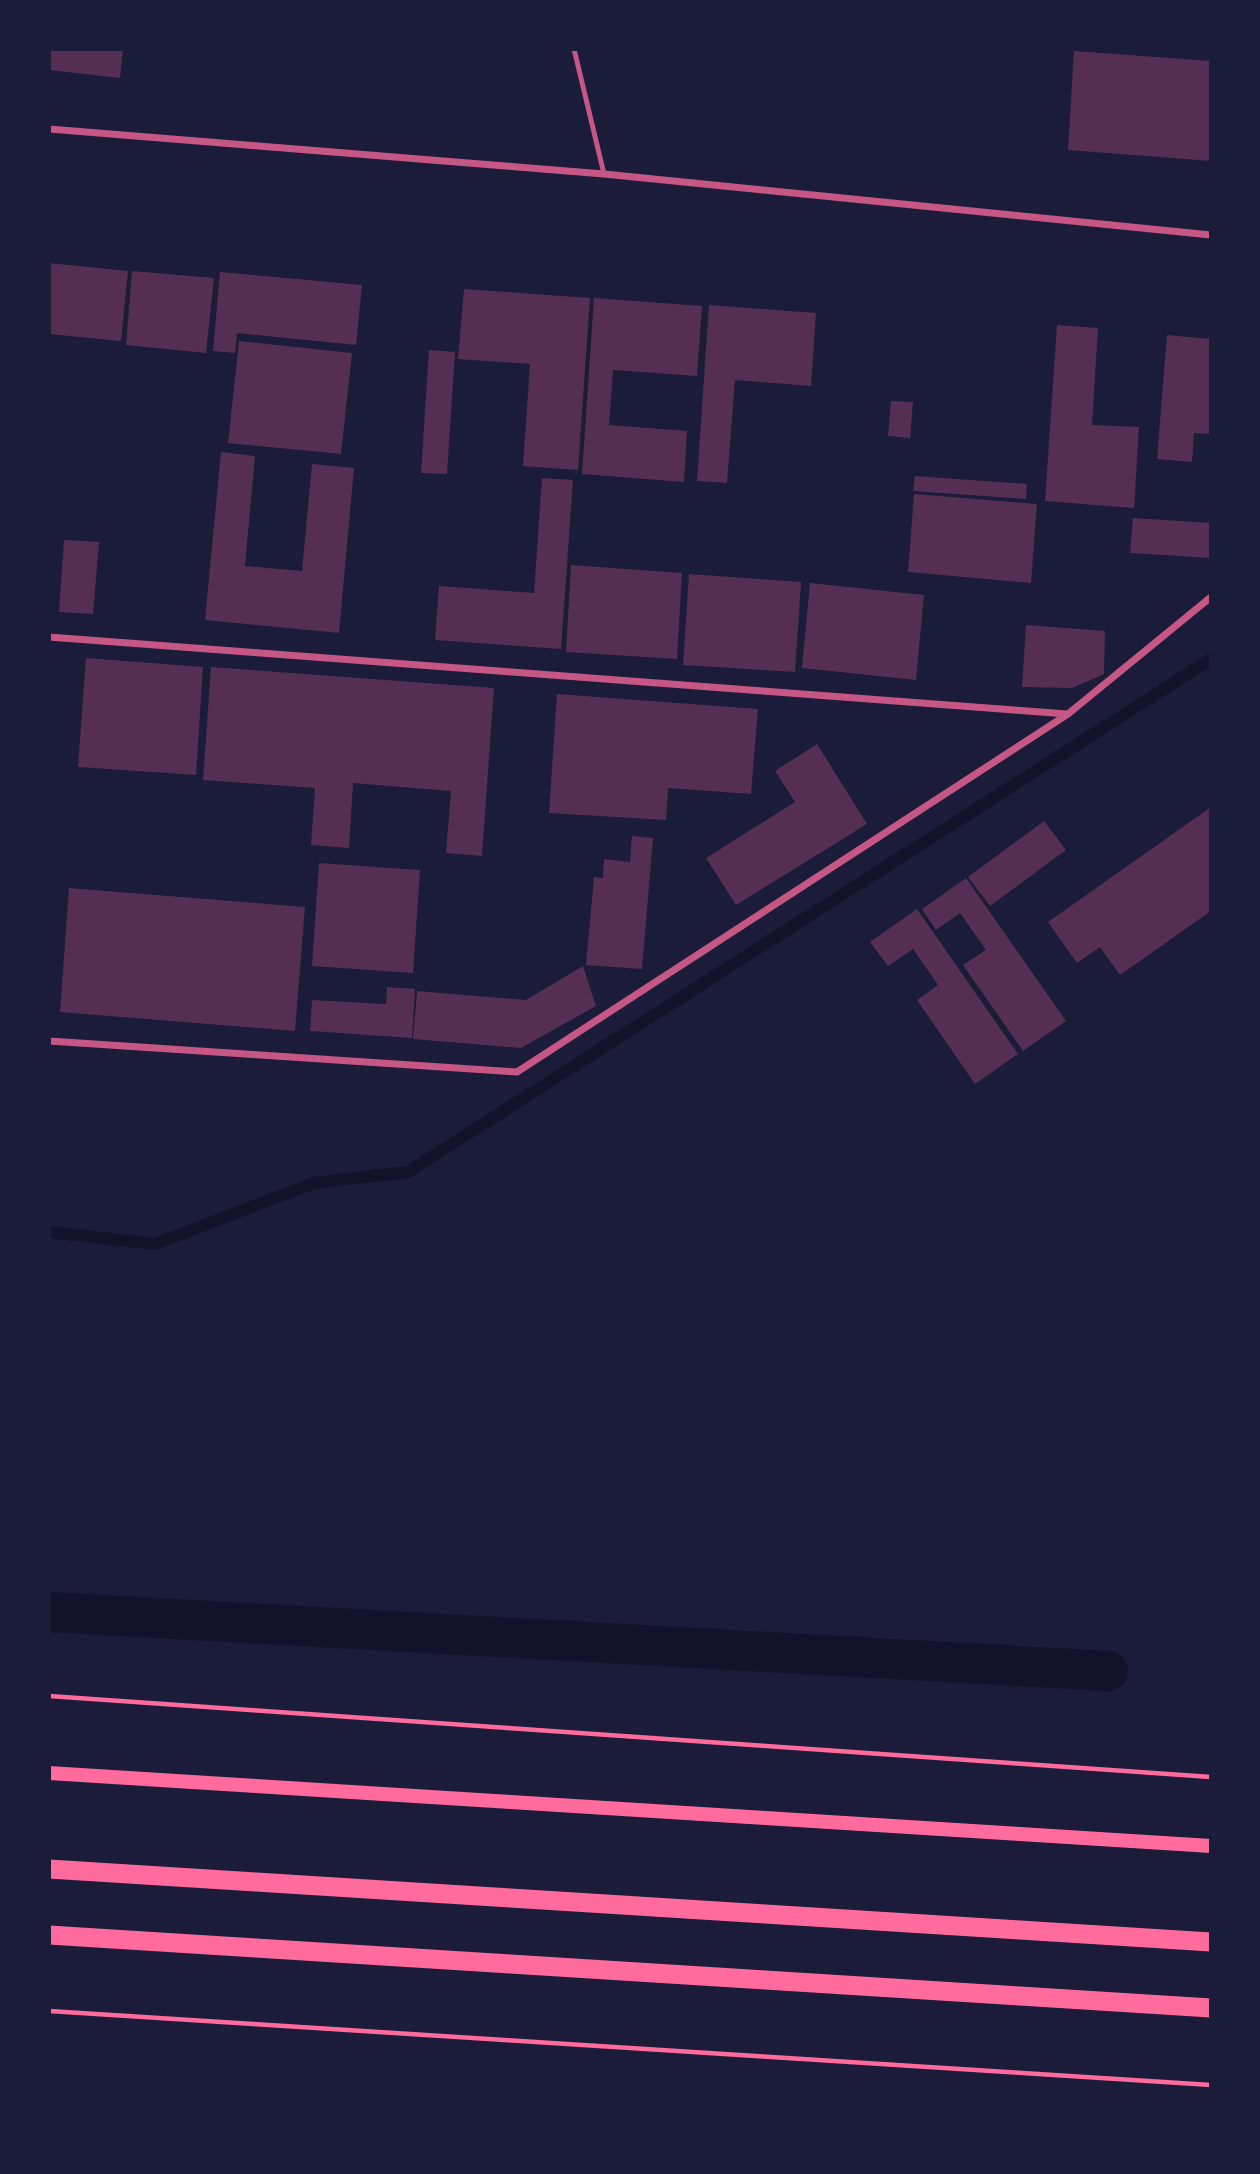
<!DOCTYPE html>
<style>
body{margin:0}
#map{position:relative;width:1260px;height:2174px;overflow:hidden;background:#1b1b3a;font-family:Jost,sans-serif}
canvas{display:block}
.frame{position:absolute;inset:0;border:51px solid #1b1b3a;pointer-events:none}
</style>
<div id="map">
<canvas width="1260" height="2174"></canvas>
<div class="frame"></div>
</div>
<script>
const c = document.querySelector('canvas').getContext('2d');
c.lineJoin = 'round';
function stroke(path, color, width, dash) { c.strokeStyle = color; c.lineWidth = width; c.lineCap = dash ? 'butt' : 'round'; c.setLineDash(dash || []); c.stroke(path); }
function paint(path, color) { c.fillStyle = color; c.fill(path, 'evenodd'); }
const stream = new Path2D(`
 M49 1232 155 1244 314 1183 408 1172 1211 659`);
const canal = new Path2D(`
 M49 1612 1108 1671`);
const building = new Path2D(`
 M49 49H123L120 78 49 70Z
 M1074 51 1211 61V161L1068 150Z
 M49 263 128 271 121 341 49 334Z
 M132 271 214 278 206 353 126 345Z
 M220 272 362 285 356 345 237 333 235 353 213 351Z
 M464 289 590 298 578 470 523 466 530 364 458 359Z
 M594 298 702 306 697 376 613 370 609 425 687 431 684 482 582 474Z
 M709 305 816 313 811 386 735 380 727 483 697 481Z
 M1057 325 1098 328 1092 425 1139 427 1134 508 1045 501Z
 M1167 335 1211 339V434L1194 433 1192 462 1157 459Z
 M239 341 352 353 341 454 228 443Z
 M429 350 455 352 447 474 421 473Z
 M891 401 913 402 910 438 888 436Z
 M221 452 255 456 245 566 302 571 312 464 354 468 339 633 205 620Z
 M915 476 1027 484 1026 499 913 491Z
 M542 478 573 480 561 649 435 640 439 586 534 593Z
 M914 494 1037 504 1031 583 908 572Z
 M1133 518 1211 523V558L1130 553Z
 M64 540 99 542 93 614 59 612Z
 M571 565 682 573 677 659 566 652Z
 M689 574 801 582 795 672 683 665Z
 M810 583 924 595 916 680 802 668Z
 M1026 625 1105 631 1104 674 1072 688 1022 687Z
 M86 658 203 667 196 775 78 767Z
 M211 667 494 688 482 856 446 853 451 791 353 783 349 848 311 845 315 788 203 780Z
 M557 694 758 709 751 794 668 788 666 820 549 813Z
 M817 744 867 824 736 905 706 858 795 802 775 771Z
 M1211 807V911L1120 975 1100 947 1077 963 1048 922Z
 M1044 821 1066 850 990 906 968 877Z
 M632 836 653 838 642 969 586 965 594 877 603 878 604 859 630 862Z
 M319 863 420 870 413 973 312 966Z
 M966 878 1066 1021 1023 1051 963 965 986 950 960 913 936 930 922 909Z
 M69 888 305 907 295 1031 60 1012Z
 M917 909 1018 1054 975 1084 917 1000 938 985 913 949 888 966 870 942Z
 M583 966 596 1006 521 1048 413 1039 417 991 526 1000Z
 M387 987 415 989 412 1038 310 1031 312 1000 386 1004Z`);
const path = new Path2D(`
 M49 1696 1211 1777
 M49 2011 1211 2085`);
const service = new Path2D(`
 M574 49 604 174`);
const minor = new Path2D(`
 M49 129 604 174 1211 235
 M49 637 1067 714
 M49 1041 517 1072 1068 714 1211 597`);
const secondary = new Path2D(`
 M49 1773 1211 1846`);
const trunk = new Path2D(`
 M49 1869 1211 1942
 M49 1935 1211 2008`);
stroke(stream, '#12122b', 12);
stroke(canal, '#12122b', 40);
paint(building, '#542f53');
stroke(path, '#ff6b9d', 4.5);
stroke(service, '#c65784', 5);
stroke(minor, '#c65784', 7);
stroke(secondary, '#ff6b9d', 14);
stroke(trunk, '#ff6b9d', 19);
</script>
